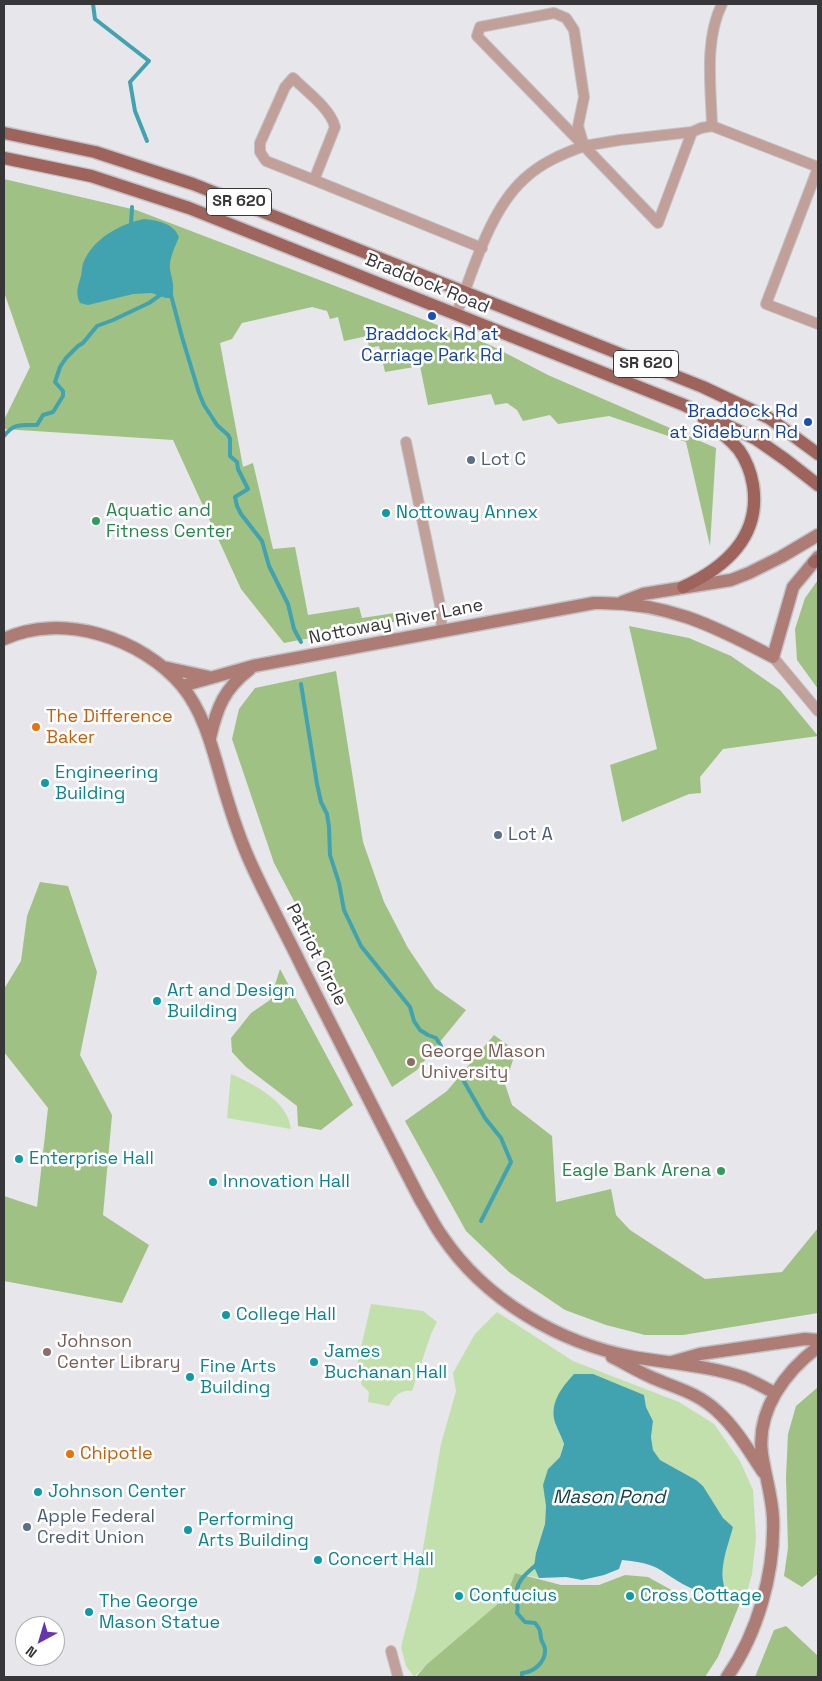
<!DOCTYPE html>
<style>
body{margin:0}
#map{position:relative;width:822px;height:1681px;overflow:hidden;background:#e6e6eb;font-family:"Space Grotesk",sans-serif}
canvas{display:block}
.frame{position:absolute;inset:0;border:5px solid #373739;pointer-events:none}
.north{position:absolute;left:15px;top:1616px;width:50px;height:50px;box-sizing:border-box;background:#fff;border:1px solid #afafb0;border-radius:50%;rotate:219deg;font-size:14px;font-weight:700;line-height:20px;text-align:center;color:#373739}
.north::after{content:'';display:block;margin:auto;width:18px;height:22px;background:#6536ad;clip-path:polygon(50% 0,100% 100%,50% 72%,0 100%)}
</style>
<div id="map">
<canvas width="822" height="1681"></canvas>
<div class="frame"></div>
<div class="north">N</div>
</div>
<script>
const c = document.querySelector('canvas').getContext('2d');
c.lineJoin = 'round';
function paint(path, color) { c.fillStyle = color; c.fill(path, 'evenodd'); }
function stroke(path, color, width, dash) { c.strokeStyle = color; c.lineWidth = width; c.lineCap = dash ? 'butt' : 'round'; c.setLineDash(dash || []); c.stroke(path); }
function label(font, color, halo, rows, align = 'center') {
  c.font = font + ' "Space Grotesk",sans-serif'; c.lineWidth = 5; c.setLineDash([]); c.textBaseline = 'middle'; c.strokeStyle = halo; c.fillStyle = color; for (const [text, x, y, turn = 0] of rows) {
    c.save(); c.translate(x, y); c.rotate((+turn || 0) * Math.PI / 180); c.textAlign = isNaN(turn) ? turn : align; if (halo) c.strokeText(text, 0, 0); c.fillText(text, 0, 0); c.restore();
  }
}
const green = new Path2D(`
 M231 1074C255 1085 288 1101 291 1129L227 1118Z
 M371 1304 423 1311 437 1322 431 1334 412 1391C401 1389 394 1396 389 1406L368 1402 369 1392 361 1384 364 1371 357 1365Z
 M497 1312 573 1361 679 1402 714 1424 740 1461 753 1490 756 1538 752 1574 745 1600 727 1599 723 1582 722 1566 733 1527 723 1518 703 1486 696 1480 660 1460 653 1450 651 1437 653 1421 646 1407 644 1395 555 1424 564 1443 560 1457 548 1469 544 1485 546 1506 545 1524 536 1553 539 1578 515 1573 506 1597 426 1665 414 1677 406 1666 401 1647 416 1589 441 1444 456 1391 453 1373 475 1334Z`);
const forest = new Path2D(`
 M4 179 136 210 490 345 548 375 716 448 710 546 686 442 609 416 558 424 550 415 523 421 517 410 507 403 495 405 491 394 428 405 420 366 385 372 379 346 369 348 367 336 344 341 338 317 330 319 327 311 312 307 242 323 232 339 220 343 243 467 253 463 273 549 295 547 308 615 359 607 362 618 408 611 409 619 284 643 241 589 173 440 4 429V420L30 367 4 292Z
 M818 580V689L797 660 795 629 805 598Z
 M629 626 689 638 731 656 780 690 818 736 723 749 700 777 701 793 689 794 622 822 610 765 657 749Z
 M336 671 363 842 384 902 408 948 435 988 466 1010 417 1070 392 1087 274 863 232 739 239 709 255 688Z
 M40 882 68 886 97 972 80 1055 112 1115 103 1215 149 1245 122 1303 4 1281V1196L37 1207 48 1108 4 1052V989L21 961 27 916Z
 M280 969 353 1105 321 1130 298 1126 297 1106 246 1067 232 1052 231 1038 251 1013 270 1000Z
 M494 1035 516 1051 505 1084 512 1105 552 1136 556 1202 611 1189 616 1215 630 1230 705 1279 782 1272 818 1228V1313L683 1335H645L606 1325 565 1310 509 1272 466 1231 405 1121 447 1091Z
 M818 1387V1574L802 1587 784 1576 788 1548 786 1477 788 1434 796 1406Z
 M515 1573 561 1585H599L625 1575 648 1577 675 1592 699 1601 740 1603 718 1657 705 1677H416L426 1665 506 1597Z
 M786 1626 818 1656V1677H755L774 1630Z`);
const water = new Path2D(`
 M144 219C158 220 174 224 179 237 175 247 169 258 170 269 172 281 175 285 172 298H166L152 293 133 294 88 305 80 303C75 293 78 286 81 276 82 271 82 265 84 261 95 237 121 224 144 219Z
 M574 1374H593L644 1395 646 1407 653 1421 651 1437 653 1450 660 1460 696 1480 703 1486 723 1518 733 1527C728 1547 718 1568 725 1589L719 1593C712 1591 706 1593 699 1591 684 1587 671 1576 657 1568 647 1563 634 1561 622 1560L619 1569 604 1575 582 1580 566 1577 539 1578 534 1567 536 1553 545 1524 546 1506 543 1485 548 1469 560 1457 564 1444C562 1437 558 1431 556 1425 548 1405 561 1388 574 1374Z`);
const stream = new Path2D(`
 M93 4 95 19 149 61 130 82 135 111 147 141
 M131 225 132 207
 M171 295 182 337 199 393 204 405 217 425 228 435 230 439V456L237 462 238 469 248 489 235 497 237 506 241 514 262 541 269 566 288 604 294 629 301 642
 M4 436C14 423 21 425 37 425L43 415 53 412 63 396V391L55 382 60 367 66 358 78 346 83 343 97 326 113 320 149 303 163 293
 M301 684 317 784 321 802 327 814 329 827 330 855 339 883 344 910 361 946 410 1007 414 1021 420 1030 428 1035 436 1038 441 1046
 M462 1078 485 1118 501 1138 511 1162 481 1221
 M522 1677V1673C534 1672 546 1662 545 1649 545 1645 541 1642 541 1638 540 1630 540 1629 535 1623L525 1622 517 1613C519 1605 515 1597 517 1589 519 1578 530 1571 537 1564`);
const street = new Path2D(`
 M554 13 566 18 574 30 584 97 578 126 584 146 477 36 480 27Z
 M293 78C307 92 330 108 335 127L314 180 266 161 260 152V143L285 87Z
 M712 126C711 87 704 40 722 4
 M584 146 620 140 692 132
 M818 168 766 304 818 324
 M314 180 482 248
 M456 315C473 271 489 211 524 179 541 163 562 154 584 146L658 223 692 132 701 128 712 126 818 167
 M406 442 440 605 442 631
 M773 657 818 711
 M391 1651 398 1677`);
const secondary = new Path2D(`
 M622 602 643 594 731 580 749 573 781 557 818 535
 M4 639C62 612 142 638 182 686 205 714 213 751 223 785 230 809 238 834 248 857 265 896 286 933 304 971 343 1048 381 1124 421 1201 428 1212 434 1225 442 1236 485 1300 559 1343 633 1357 668 1363 712 1366 745 1378 755 1382 765 1388 775 1393
 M163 667 209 677
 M182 686 253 666 594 603C664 601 713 625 773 657L793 587 818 557
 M210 738C217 707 224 689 250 669
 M612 1357C626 1364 639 1372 653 1378 676 1388 698 1393 717 1411 736 1428 749 1451 763 1472
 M672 1362 700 1354 805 1339 818 1340
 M727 1677C758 1633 775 1572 773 1518 772 1496 765 1475 762 1454 756 1410 786 1371 818 1347`);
const primary = new Path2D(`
 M4 133 95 152 193 184 703 387 769 418 818 454
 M4 158 91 176 189 208 684 405 756 439 786 460 818 485
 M814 562 818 560
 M683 587C726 567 761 536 753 485 751 473 746 460 739 450 729 438 716 428 704 420`);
const markers = [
 [432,316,5,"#1a4fb4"],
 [808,422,5,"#1a4fb4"],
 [471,460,5,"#5c6f8a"],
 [386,513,5,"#0f9aa8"],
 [96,521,5,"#2e9e5b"],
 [36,727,5,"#e8710a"],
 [45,783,5,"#0f9aa8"],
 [498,835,5,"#5c6f8a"],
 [157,1001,5,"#0f9aa8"],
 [411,1062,5,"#8d6e63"],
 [19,1159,5,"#0f9aa8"],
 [721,1171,5,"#2e9e5b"],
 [213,1182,5,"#0f9aa8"],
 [226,1315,5,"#0f9aa8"],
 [47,1352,5,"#8d6e63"],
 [314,1362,5,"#0f9aa8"],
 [190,1377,5,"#0f9aa8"],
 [70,1454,5,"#e8710a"],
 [38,1492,5,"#0f9aa8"],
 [27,1527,5,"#5c6f8a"],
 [188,1530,5,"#0f9aa8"],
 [318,1560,5,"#0f9aa8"],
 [459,1596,5,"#0f9aa8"],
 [630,1596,5,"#0f9aa8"],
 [89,1612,5,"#0f9aa8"]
];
const shields = [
 [239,202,65],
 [646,364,65]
];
const shieldNames = [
 ["SR 620",239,202],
 ["SR 620",646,364]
];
const streetNames = [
 ["Braddock Road",427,284,22],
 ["Nottoway River Lane",396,622,-11],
 ["Patriot Circle",316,955,63]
];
const transitNames = [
 ["Braddock Rd at",432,335],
 ["Carriage Park Rd",432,356],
 ["Braddock Rd",798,412,"right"],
 ["at Sideburn Rd",798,433,"right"]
];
const serviceNames = [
 ["Lot C",481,460],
 ["Lot A",508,835],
 ["Apple Federal",37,1517],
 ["Credit Union",37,1538]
];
const leisureNames = [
 ["Aquatic and",106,511],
 ["Fitness Center",106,532],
 ["Eagle Bank Arena",711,1171,"right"]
];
const cultureNames = [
 ["Nottoway Annex",396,513],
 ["Engineering",55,773],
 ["Building",55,794],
 ["Art and Design",167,991],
 ["Building",167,1012],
 ["Enterprise Hall",29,1159],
 ["Innovation Hall",223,1182],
 ["College Hall",236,1315],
 ["James",324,1352],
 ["Buchanan Hall",324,1373],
 ["Fine Arts",200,1367],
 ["Building",200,1388],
 ["Johnson Center",48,1492],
 ["Performing",198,1520],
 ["Arts Building",198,1541],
 ["Concert Hall",328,1560],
 ["Confucius",469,1596],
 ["Cross Cottage",640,1596],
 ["The George",99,1602],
 ["Mason Statue",99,1623]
];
const foodNames = [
 ["The Difference",46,717],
 ["Baker",46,738],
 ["Chipotle",80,1454]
];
const educationNames = [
 ["George Mason",421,1052],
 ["University",421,1073],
 ["Johnson",57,1342],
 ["Center Library",57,1363]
];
const waterNames = [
 ["Mason Pond",609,1498]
];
paint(green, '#c2e0ab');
paint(forest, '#9fc183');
paint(water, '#41a2b0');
stroke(stream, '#41a2b0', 4);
stroke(street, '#c3c3c7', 12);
stroke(secondary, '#c3c3c7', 15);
stroke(primary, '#c3c3c7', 15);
stroke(street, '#c2a09a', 10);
stroke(secondary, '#ad7d75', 12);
stroke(primary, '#9e635a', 12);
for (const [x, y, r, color] of markers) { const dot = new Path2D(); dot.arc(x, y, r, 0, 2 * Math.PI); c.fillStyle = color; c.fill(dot); stroke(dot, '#fff', 2); }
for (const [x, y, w] of shields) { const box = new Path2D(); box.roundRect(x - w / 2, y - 13.5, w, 27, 4); c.fillStyle = '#fff'; c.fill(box); stroke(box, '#373739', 1); }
label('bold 16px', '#373739', null, shieldNames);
label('18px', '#373739', '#fff', streetNames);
label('18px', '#164399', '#fff', transitNames);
label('18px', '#4e5e75', '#fff', serviceNames, 'left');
label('18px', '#27864d', '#fff', leisureNames, 'left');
label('18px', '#0d838f', '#fff', cultureNames, 'left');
label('18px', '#c56008', '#fff', foodNames, 'left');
label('18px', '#785e54', '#fff', educationNames, 'left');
label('italic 19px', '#144047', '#fff', waterNames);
</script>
